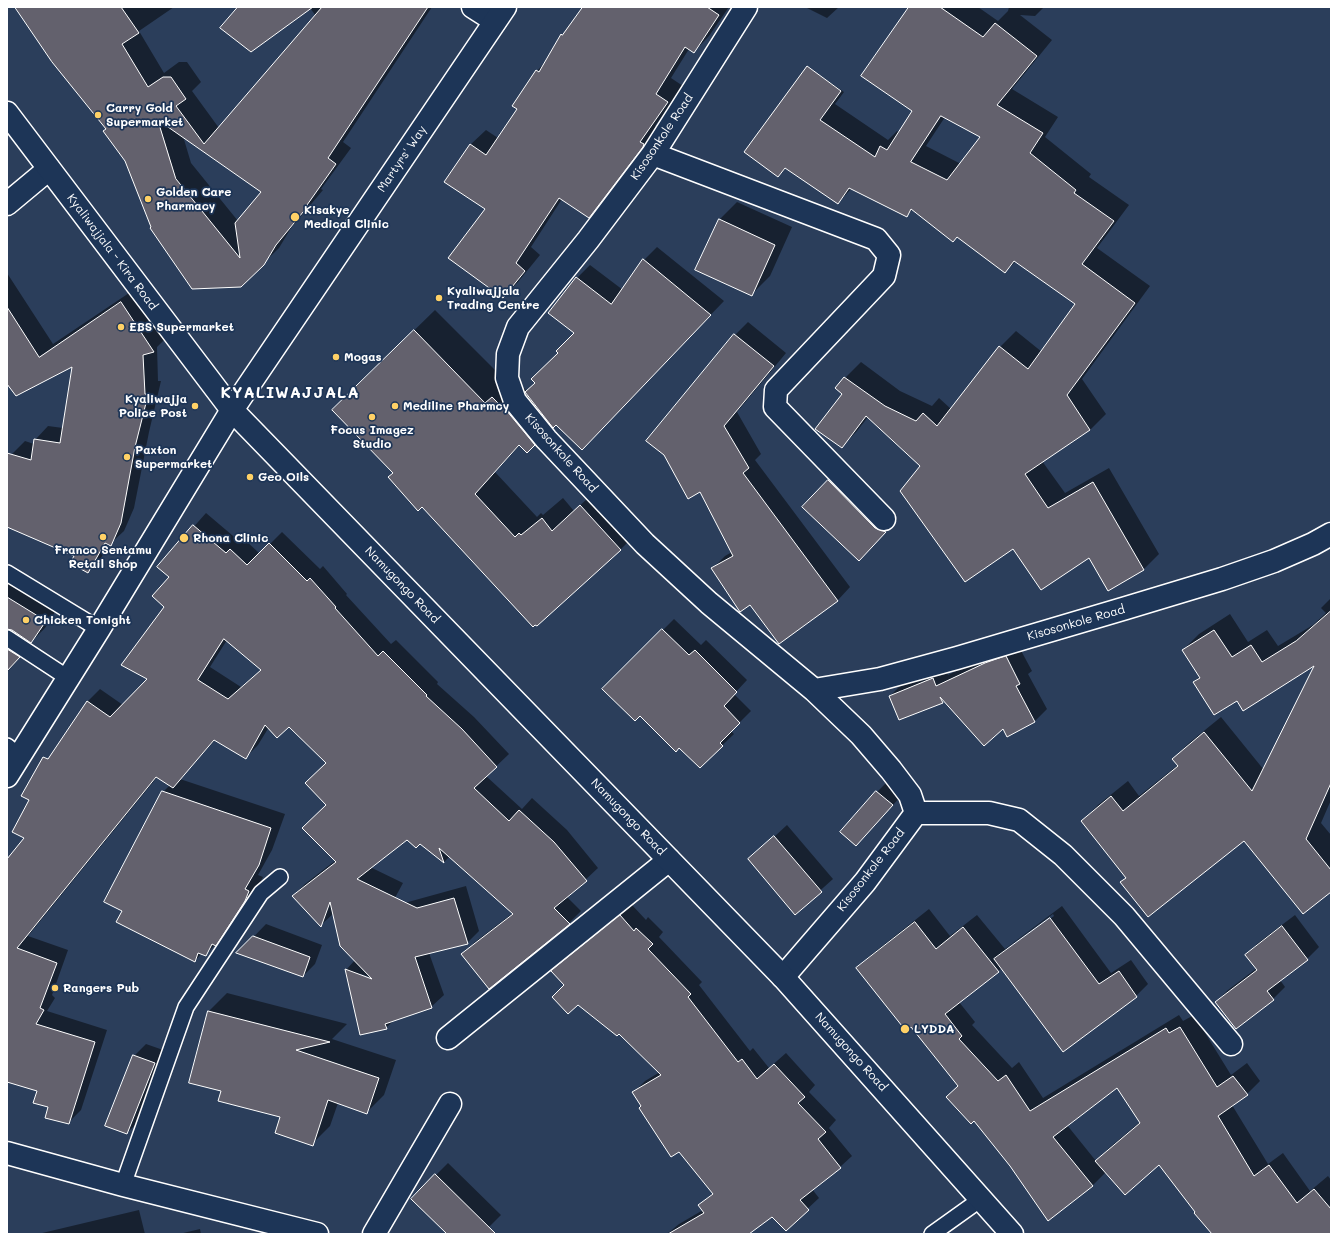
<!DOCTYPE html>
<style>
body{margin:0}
#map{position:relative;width:1338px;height:1241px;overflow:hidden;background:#2b3e5b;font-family:Mali,sans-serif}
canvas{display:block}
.frame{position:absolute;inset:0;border:8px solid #fff;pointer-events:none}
</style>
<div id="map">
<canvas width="1338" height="1241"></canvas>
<div class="frame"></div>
</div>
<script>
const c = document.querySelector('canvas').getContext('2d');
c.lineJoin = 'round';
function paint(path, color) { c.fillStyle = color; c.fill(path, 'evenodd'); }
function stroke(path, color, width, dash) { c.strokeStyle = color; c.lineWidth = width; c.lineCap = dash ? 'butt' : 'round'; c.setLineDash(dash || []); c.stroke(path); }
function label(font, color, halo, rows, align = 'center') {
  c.font = font + ' Mali,sans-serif'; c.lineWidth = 3.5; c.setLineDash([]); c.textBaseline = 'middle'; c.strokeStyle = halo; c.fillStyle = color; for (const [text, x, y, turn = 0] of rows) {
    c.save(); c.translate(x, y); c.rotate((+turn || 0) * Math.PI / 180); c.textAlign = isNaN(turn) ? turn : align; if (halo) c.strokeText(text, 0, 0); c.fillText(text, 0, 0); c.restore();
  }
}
const shadow = new Path2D(`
 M17 7H174L139 31 164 73 179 62H187L201 82 192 91 219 128 316 16 310 8 250 52 247 48 239 7H432L343 142 351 148 321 189 323 190 291 228 279 248 240 286 152 227 126 160 107 129ZM183 136 263 192 238 221 191 163Z
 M584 7H729L709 36 694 52 689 49 671 78 683 86 655 126 659 129 604 201 589 217 562 199 531 247 540 255 518 282 503 297 486 208 470 145 486 130 498 138 518 108 537 71 546 61Z
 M805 7H839L827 18Z
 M911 7H978L998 21 1008 11 1009 7H1044L1035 16 1020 15 1052 40 1012 89 1058 117 1045 137 1091 174 1089 177 1129 205 1097 248 1150 286 1082 379 1106 414 1090 430 1042 461 1065 493 1109 468 1159 554 1143 570 1089 557 1013 547 868 417 857 431 842 447 843 394 845 378 861 362 900 391 932 406 939 398 951 409 1000 347 1016 331 1042 352 1077 304 1016 261 1005 272 958 236 912 210 906 216 852 188 838 203 787 167 778 176 810 69 844 92 835 104 888 140 897 131 899 132 913 111ZM945 117 982 137 961 164 926 146Z
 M737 202 792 227 770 276 752 294 719 220Z
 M657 247 724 301 595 435 556 423 527 452 520 445 495 472 537 517 541 513 543 515 563 498 574 511 602 485 642 528 621 549 537 625 394 472 354 389 435 310 507 382 513 377 527 391 536 383 575 332 550 313 577 278 590 265 623 290 644 260Z
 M7 273 53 344 135 289 167 337 157 347 158 381H161L149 432 134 508 124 531 110 544H109L101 558 88 572 75 556 7 526V461L12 454 25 441 34 444 35 440 48 426 63 428 74 366 7 382Z
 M748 322 786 353 737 412 761 454 755 460 850 587 838 600 779 643 750 603 712 569 725 556 732 552 700 491 664 454 648 440 735 335Z
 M841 468 887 516 897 520 871 547 803 507Z
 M206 513 239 541 243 538 260 554 282 532 320 569 323 566 347 594 346 595 391 644 396 640 438 682 437 684 474 717 509 754 486 776 522 809 532 798 567 830 598 868 567 897 581 911 569 923 463 954 475 942 513 913 450 856 444 862 420 842 407 838 370 867 403 883 390 907 466 886 479 931 467 943 429 953 444 995 431 1007 395 1019 386 1028 346 970 355 960 334 913 321 925 293 896 305 884 336 860 327 805V763L290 725 269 727 258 745 246 757 215 740 180 779 285 814 272 850 258 875 263 877 259 885 230 930 206 954 202 953 195 961 123 911 163 792 170 785 158 776 28 936 68 950 52 995 55 998 47 1011 107 1030 81 1110 68 1123 49 1107 38 1090 7 1081V861L26 838 87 702 100 689 123 705 148 679 165 606 170 577 158 567ZM227 640 262 669 241 687 210 667ZM361 974 377 980 376 982 361 976Z
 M7 575 58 607 45 628 31 642 32 643 7 672Z
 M1331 598V800L1321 823 1331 835V891L1244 840 1122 882 1126 878 1082 821 1098 805 1128 781 1139 796 1178 765 1173 759 1189 743 1221 717 1264 770 1317 663 1238 700 1194 682 1200 676 1183 650 1199 634 1230 614 1248 642 1267 630 1278 646 1313 625 1326 613 1321 608Z
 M674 619 701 645 706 640 747 680 734 694 751 711 731 731 734 734 700 767 679 747 640 715 604 689Z
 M1018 645 1032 671 1028 674 1047 709 1035 721 1008 735 1004 728 944 700 942 702 890 696 902 684 945 667 948 675 998 651Z
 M889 780 904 793 856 845 877 792Z
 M787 825 833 879 795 913 749 860Z
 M632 905 646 920 648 917 663 932 659 937 702 982 699 985 750 1051 753 1048 769 1068 786 1053 815 1085 809 1092 836 1120 829 1128 852 1156 840 1167 812 1189 819 1198 786 1229 772 1215 748 1234H667L679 1224 703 1210 700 1205 713 1193 642 1106 634 1092 645 1081 660 1072 619 1032 565 985 552 971 564 960Z
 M1062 906 1111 973 1131 960 1148 984 1136 996 1002 968 959 1002 975 1022 972 1025 1012 1068 1019 1062 1043 1098 1179 1015 1183 1021 1194 1015 1231 1075 1247 1063 1260 1081 1247 1094 1232 1105 1268 1164 1283 1153 1310 1191 1328 1176 1331 1180V1234H1213L1160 1164 1106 1172 1092 1186 959 1086 911 1025 858 968 871 955 929 909 950 936 977 915 1005 949ZM1053 914 1054 916 1008 950 1007 948ZM1118 1087 1140 1122 1109 1148 1096 1161 1067 1125Z
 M1295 915 1319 947 1307 959 1280 980 1285 987 1273 999 1236 1027 1216 1002 1228 990 1257 968 1246 955 1258 943Z
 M266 924 322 945 315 964 303 976 238 953Z
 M227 993 347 1024 332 1039 396 1060 384 1095 366 1113 338 1103 330 1126 312 1144 282 1116 222 1090 190 1082 209 1011Z
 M146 1044 166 1051 139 1121 127 1133 134 1056Z
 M448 1163 501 1215 482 1234H448L412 1199Z
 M139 1210 145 1234H38Z
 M200 1229 201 1234H179Z`);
const building = new Path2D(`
 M15 7H121L139 33 122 44 148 87 163 77H171L186 99 176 106 204 144 322 7H428L328 158 336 164 307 205 308 206 276 245 264 265 241 287 192 289 150 228 151 227 125 161 103 131 106 129 52 62ZM158 120 261 192 235 223 240 258 176 179Z
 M238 7H313L251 52 220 28Z
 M583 7H707L719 15 694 53 685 47 656 94 668 102 640 142 644 144 643 147 589 218 559 198 516 263 525 271 503 298 448 258 485 209 444 182 470 144 486 155 517 109 512 106 536 70 539 72 561 34 562 35Z
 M909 7H940L983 37 995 23 1037 56 997 105 1043 133 1030 153 1076 190 1074 193 1114 221 1082 264 1135 303 1067 395 1090 430 1025 474 1048 508 1093 482 1144 570 1108 591 1089 558 1041 590 1013 549 965 582 900 491 920 466 866 416 842 448 815 429 842 394 835 388 844 377 885 406 916 421 923 413 937 426 999 346 1028 369 1075 304 1014 261 1005 273 957 237 953 242 911 209 907 217 849 188 838 204 785 168 778 177 744 152 807 66 841 91 820 120 875 157 880 146 887 150 912 111 861 76ZM941 116 980 137 947 180 911 162Z
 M719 219 775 245 752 296 695 270Z
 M643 259 711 315 582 450 556 425 553 428 525 392 535 383 531 379 558 353 556 351 574 333 548 313 576 277 611 304Z
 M121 302 154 352 143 355 145 394 148 395 135 447 121 523 111 546 105 543 88 573 70 563 74 556 7 527V453L31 460 34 439 60 443 72 367 16 396 7 384V307L39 357Z
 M414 330 485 403 492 397 506 411V410L535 445 527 453 519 445 475 494 515 537 519 533 521 535 542 518 552 531 580 505 621 550 537 626 535 625 533 627 422 507 418 511 388 477 393 473 332 410Z
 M734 334 774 366 724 426 749 468 743 473 838 601 779 644 750 605 740 612 711 568 733 556 700 492 688 499 664 455 646 441Z
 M828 480 875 528 886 532 859 561 802 507Z
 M193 525 226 553 230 549 247 565 269 543 307 581 310 578 336 607 335 608 378 656 383 651 427 695 426 696 462 729 497 767 474 788 509 821 519 810 554 842 587 881 554 908 570 924 489 989 461 954 513 914 439 848 444 863 420 844 416 848 407 840 357 879 417 908 454 898 468 944 415 957 432 1008 385 1024 387 1029 360 1035 345 969 372 979 340 946 330 902 321 927 292 896 336 862 302 828 326 805 305 783 326 763 289 727 277 738 265 725 246 759 214 740 173 788 156 777 17 948 57 963 40 1008 44 1010 36 1024 95 1042 69 1124 45 1118 48 1107 33 1103 37 1091 7 1082V859L24 838 12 832 29 800 21 796 43 757 48 759 87 701 110 717 147 679 121 665 164 607 152 596 169 577 157 567ZM224 639 261 670 228 699 198 680Z
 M7 597 46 621 31 643 12 630 7 629Z
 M1331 611V783L1306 839 1331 870V892L1303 914 1244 841 1148 917 1120 882 1126 878 1081 821 1111 796 1123 811 1178 766 1172 759 1204 732 1252 791 1314 666 1243 711 1237 701 1214 715 1193 682 1200 678 1182 650 1214 630 1232 657 1251 645 1262 662 1296 641Z
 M662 629 689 655 695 650 737 692 724 706 740 723 720 743 723 746 700 768 679 748 676 752 640 716 635 721 602 689Z
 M7 649 20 657 7 671Z
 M1006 656 1020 684 1016 686 1035 722 1007 737 1003 729 984 746 940 697 943 703 899 720 889 696 933 678 936 686 985 663Z
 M162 791 271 828 259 865 245 889 249 891 245 901 216 946 212 944 206 956 198 953 195 962 116 922 122 911 104 902Z
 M876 791 893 805 856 846 840 832Z
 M774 836 822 892 795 915 748 859Z
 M620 915 634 931 636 928 653 944 648 949 691 994 688 997 738 1062 742 1059 757 1079 774 1064 805 1097 798 1103 826 1132 818 1139 841 1168 800 1200 809 1210 786 1231 772 1217 749 1234H668L704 1213 698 1205 713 1194 679 1152 671 1157 639 1108 641 1106 632 1092 661 1075 619 1034 617 1036 578 1005 568 1014 552 997 564 985 551 971Z
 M1050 918 1099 984 1119 971 1137 997 1063 1052 994 959Z
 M915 922 936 949 963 927 999 972 945 1014 962 1036 959 1039 998 1081 1006 1075 1030 1111 1166 1028 1169 1033 1180 1027 1217 1087 1233 1076 1248 1095 1218 1116 1254 1176 1269 1165 1297 1203 1314 1189 1331 1209V1234H1212L1194 1213 1195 1212 1159 1165 1125 1195 1095 1161 1140 1123 1117 1088 1053 1137 1093 1186 1048 1221 1010 1166 974 1121 971 1124 946 1097 958 1086 911 1027 906 1031 856 968Z
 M1282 926 1308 960 1267 991 1274 1000 1236 1029 1215 1002 1257 970 1245 955Z
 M253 936 310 957 303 977 236 953Z
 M208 1011 330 1042 296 1050 379 1078 367 1114 328 1100 313 1146 275 1133 280 1117 218 1101 221 1091 189 1083Z
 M133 1055 155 1063 127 1134 105 1126Z
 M435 1174 496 1234H447L411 1199Z`);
const lane = new Path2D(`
 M7 573 99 629
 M7 638 68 678
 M7 746 19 756
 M123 1185 186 1007 261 893 280 877
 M932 1234 981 1199`);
const street = new Path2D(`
 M473 7 495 21
 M746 7 653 154 588 240 518 327 508 354 507 378 515 401 546 439 645 544 709 603 814 690 880 679 957 658 1126 608 1222 579 1274 561 1313 544 1331 534
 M653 154 876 239 889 255 884 276 776 390 775 407 884 519
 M7 204 49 169
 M916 813H989L1019 820 1063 855 1124 916 1231 1044
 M783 977 865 882 916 813 910 795 891 770 861 735 814 690
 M448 1038 669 860
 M7 1153 123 1185 317 1234
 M374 1234 450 1104`);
const secondary = new Path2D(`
 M7 113 232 410 783 977 1012 1234
 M7 776 99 629 232 410 505 7`);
const markers = [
 [98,115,4,"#ffd166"],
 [148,199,4,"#ffd166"],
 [295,217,5,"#ffd166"],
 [439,298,4,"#ffd166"],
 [121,327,4,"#ffd166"],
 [336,357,4,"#ffd166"],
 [195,406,4,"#ffd166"],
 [395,406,4,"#ffd166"],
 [372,417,4,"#ffd166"],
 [127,457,4,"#ffd166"],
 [250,477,4,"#ffd166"],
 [103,537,4,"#ffd166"],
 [184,538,5,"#ffd166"],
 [26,620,4,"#ffd166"],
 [55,988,4,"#ffd166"],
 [905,1029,5,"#ffd166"]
];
const poiNames = [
 ["Carry Gold",106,108],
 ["Supermarket",106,122],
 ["Golden Care",156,192],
 ["Pharmacy",156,206],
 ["Kisakye",304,210],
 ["Medical Clinic",304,224],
 ["Kyaliwajjala",447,291],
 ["Trading Centre",447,305],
 ["EBS Supermarket",129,327],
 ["Mogas",344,357],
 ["Kyaliwajja",187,399,"right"],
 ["Police Post",187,413,"right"],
 ["Mediline Pharmcy",403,406],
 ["Focus Imagez",372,430,"center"],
 ["Studio",372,444,"center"],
 ["Paxton",135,450],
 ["Supermarket",135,464],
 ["Geo Oils",258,477],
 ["Rhona Clinic",193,538],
 ["Franco Sentamu",103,550,"center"],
 ["Retail Shop",103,564,"center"],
 ["Chicken Tonight",34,620],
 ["Rangers Pub",63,988],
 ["LYDDA",914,1029]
];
const streetNames = [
 ["Kisosonkole Road",662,137,-56],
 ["Martyrs' Way",402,159,-56],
 ["Kyaliwajjala - Kira Road",112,252,53],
 ["Kisosonkole Road",561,453,48],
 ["Namugongo Road",402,585,46],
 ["Kisosonkole Road",1076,623,-16],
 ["Namugongo Road",628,817,46],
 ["Kisosonkole Road",871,870,-52],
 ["Namugongo Road",851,1052,48]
];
const districtNames = [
 ["KYALIWAJJALA",290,393]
];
paint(shadow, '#0007');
paint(building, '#63616d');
stroke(building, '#fff', 1);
stroke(lane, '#fff', 18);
stroke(street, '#fff', 25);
stroke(secondary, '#fff', 25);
stroke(lane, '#1d3557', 15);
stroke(street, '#1d3557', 22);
stroke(secondary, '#1d3557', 22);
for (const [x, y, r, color] of markers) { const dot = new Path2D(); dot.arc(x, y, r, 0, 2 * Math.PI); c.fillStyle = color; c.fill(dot); stroke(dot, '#1d3557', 1.5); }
label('bold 12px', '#fff', '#1d3557', poiNames, 'left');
label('12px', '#fff', '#1d3557', streetNames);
c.letterSpacing = '1px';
label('bold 16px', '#fff', '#1d3557', districtNames);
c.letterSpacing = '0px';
</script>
